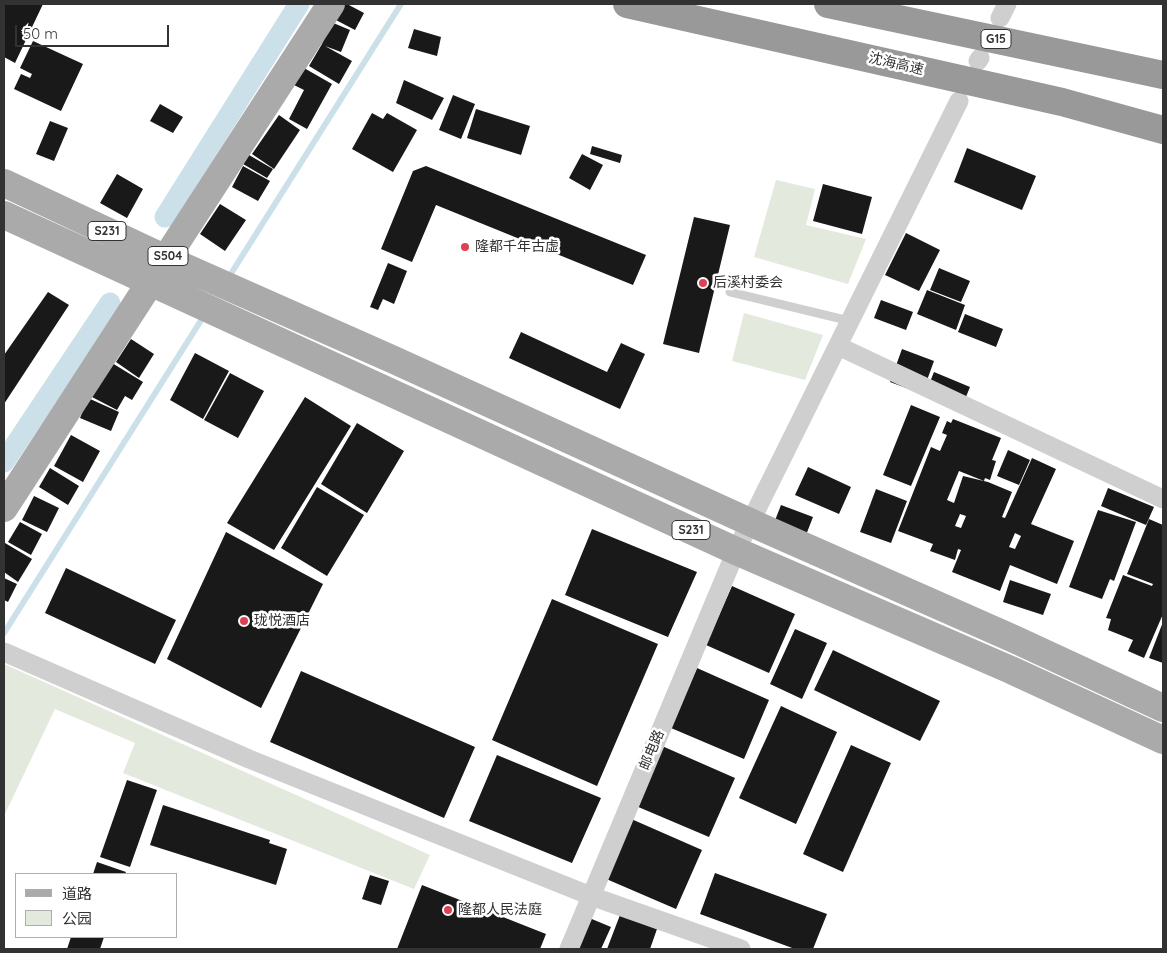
<!DOCTYPE html>
<meta charset="utf-8">
<style>
body{margin:0}
#map{position:relative;width:1167px;height:953px;overflow:hidden;background:#fff;font-family:Quicksand,"Noto Sans SC",sans-serif}
canvas{display:block}
.frame{position:absolute;inset:0;border:5px solid #323232;pointer-events:none}
.legend{position:absolute;left:15px;top:873px;width:162px;height:65px;box-sizing:border-box;background:#fff;border:1px solid #adadad;margin:0;padding:6px 9px;list-style:none;font-size:15px;color:#323232}
.legend li{display:flex;align-items:center;gap:10px;height:25px}
.legend b{width:25px;border:1px solid #adadad}
.scale{position:absolute;left:15px;top:25px;width:154px;height:22px;box-sizing:border-box;border:2px solid #323232;border-top:0;padding-left:6px;font-size:15px;line-height:18px;white-space:nowrap;color:#323232;-webkit-text-stroke:4px #fff;paint-order:stroke}
</style>
<div id="map">
<canvas width="1167" height="953"></canvas>
<div class="frame"></div>
<ul class="legend">
<li><b style="height:6px;background:#aaa"></b>道路</li>
<li><b style="height:14px;background:#e3e9dc"></b>公园</li>
</ul>
<div class="scale">50 m</div>
</div>
<script>
const c = document.querySelector('canvas').getContext('2d');
c.lineJoin = 'round';
function paint(path, color) { c.fillStyle = color; c.fill(path, 'evenodd'); }
function stroke(path, color, width, dash) { c.strokeStyle = color; c.lineWidth = width; c.lineCap = dash ? 'butt' : 'round'; c.setLineDash(dash || []); c.stroke(path); }
function label(font, color, halo, rows, align = 'center') {
  c.font = font + ' Quicksand,"Noto Sans SC",sans-serif'; c.lineWidth = 5; c.setLineDash([]); c.textBaseline = 'middle'; c.strokeStyle = halo; c.fillStyle = color; for (const [text, x, y, turn = 0] of rows) {
    c.save(); c.translate(x, y); c.rotate((+turn || 0) * Math.PI / 180); c.textAlign = isNaN(turn) ? turn : align; if (halo) c.strokeText(text, 0, 0); c.fillText(text, 0, 0); c.restore();
  }
}
const green = new Path2D(`
 M776 180 815 189 806 225 866 239 848 284 754 257Z
 M744 313 823 335 805 380 732 361Z
 M4 664 430 855 414 889 123 773 135 743 55 709 4 816Z`);
const stream = new Path2D(`
 M227 280 401 4
 M4 633 205 314`);
const canal = new Path2D(`
 M165 217 299 4
 M4 462 110 303`);
const building = new Path2D(`
 M4 4H43L15 63 4 57Z
 M342 4H347L364 13 355 30 334 19Z
 M331 22 350 30 341 52 325 46 352 61 339 84 309 66 322 44Z
 M414 29 441 37 437 56 408 48Z
 M33 41 83 64 61 111 14 89 21 74 30 78 32 74 20 68Z
 M304 68 332 84 307 129 289 119 304 90 294 85Z
 M404 80 444 98 432 120 396 103Z
 M453 95 475 104 461 139 439 130Z
 M160 104 183 117 173 133 150 121Z
 M476 109 530 126 521 155 467 138Z
 M372 113 383 119 387 113 417 130 393 172 352 149Z
 M279 115 300 130 274 169 252 154Z
 M50 121 68 128 54 161 36 154Z
 M592 146 622 155 620 163 590 154Z
 M967 148 1036 176 1022 210 954 182Z
 M582 154 603 165 590 190 569 178Z
 M249 155 273 169 267 178 243 164Z
 M243 166 270 181 258 201 232 187Z
 M426 166 646 255 633 285 436 205 412 262 381 249 413 171Z
 M117 174 143 189 127 218 100 203Z
 M823 184 872 197 862 234 813 221Z
 M220 204 246 220 225 251 200 234Z
 M694 217 730 225 699 353 663 344Z
 M906 233 940 250 919 291 885 275Z
 M388 263 407 271 394 304 383 299 378 310 370 307Z
 M939 268 970 281 961 302 930 290Z
 M927 290 965 305 956 330 917 314Z
 M48 292 69 305 4 404V355Z
 M881 300 913 312 906 330 874 318Z
 M965 314 1003 329 996 347 958 332Z
 M521 332 607 372 621 343 645 354 620 409 509 358Z
 M131 339 154 354 139 378 116 362Z
 M902 349 934 361 922 394 890 382Z
 M195 353 229 371 203 419 170 400Z
 M112 363 143 382 132 400 125 396 117 410 92 397Z
 M934 372 970 387 961 409 925 394Z
 M230 373 264 391 238 438 204 420Z
 M305 397 351 426 274 550 227 523Z
 M88 398 119 412 111 431 80 418Z
 M911 405 940 417 911 486 883 475Z
 M953 419 1001 438 992 460 996 461 990 480 985 478 984 481 959 471 947 500 954 503 963 476 988 482 1012 492 1002 517 1005 518 1032 458 1056 469 1031 524 1074 541 1057 584 1010 565 1000 591 952 572 961 550 958 549 955 560 930 551 933 544 898 531 931 447 940 451 947 435 942 433 947 421 951 423ZM960 514 966 516 961 528 955 526ZM1015 533 1021 536 1015 549 1009 547Z
 M357 423 404 451 367 513 321 484Z
 M71 435 100 451 83 482 54 466Z
 M1008 450 1030 460 1019 485 997 476Z
 M808 467 851 487 839 514 795 495Z
 M50 468 79 486 68 505 39 487Z
 M317 487 364 515 327 576 281 548Z
 M1108 488 1154 507 1146 525 1101 506Z
 M876 489 907 501 891 543 860 532Z
 M34 496 59 508 47 532 22 520Z
 M781 505 813 517 806 535 774 523Z
 M1098 510 1136 522 1114 581 1110 579 1102 599 1069 587Z
 M1149 519 1163 525V614L1144 658 1128 651 1133 640 1108 630 1111 619 1106 618 1123 575 1152 586 1153 584 1127 574Z
 M20 522 42 534 31 555 8 542Z
 M592 529 697 572 668 637 565 595Z
 M226 532 323 584 261 708 167 659Z
 M5 543 32 559 18 582 4 572Z
 M66 568 176 620 155 664 45 613Z
 M4 578 17 584 8 602 4 600Z
 M1010 580 1051 594 1043 615 1003 602Z
 M732 586 795 614 769 673 706 645Z
 M552 599 658 644 597 786 492 740Z
 M1163 622V663L1149 658Z
 M795 629 827 643 802 699 770 684Z
 M833 650 940 701 920 741 814 690Z
 M697 668 769 700 744 759 671 728Z
 M301 671 475 747 444 818 270 742Z
 M781 706 837 732 796 824 739 798Z
 M851 745 891 763 843 872 803 854Z
 M662 746 735 778 709 837 636 806Z
 M497 755 601 798 572 863 469 821Z
 M127 780 157 790 130 867 100 857Z
 M163 805 270 840 269 843 287 849 276 885 150 845Z
 M629 818 702 850 676 909 604 878Z
 M97 862 126 872 125 874H93Z
 M715 873 827 914 813 949H795L700 914Z
 M370 875 389 881 381 905 362 899Z
 M422 885 546 934 540 949H397Z
 M620 915 657 929 650 949H607Z
 M587 917 611 927 601 949H573Z
 M71 937H104L100 949H67Z`);
const lane = new Path2D(`
 M730 292 850 321`);
const street = new Path2D(`
 M1000 18 1007 4
 M978 61 980 58
 M838 346 1163 499
 M4 652 249 759 591 896 741 949
 M569 949 736 551 959 101`);
const primary = new Path2D(`
 M4 183 166 259 394 360 765 529 1014 639 1163 708
 M4 215 736 551 1011 670 1163 740
 M4 508 331 4`);
const highway = new Path2D(`
 M627 4 1062 102 1163 130
 M828 4 1163 75`);
const markers = [
 [465,247,5,"#dc4254"],
 [703,283,5,"#dc4254"],
 [244,621,5,"#dc4254"],
 [448,910,5,"#dc4254"]
];
const shields = [
 [996,39,30],
 [107,231,38],
 [168,256,40],
 [691,530,38]
];
const shieldNames = [
 ["G15",996,39],
 ["S231",107,231],
 ["S504",168,256],
 ["S231",691,530]
];
const streetNames = [
 ["沈海高速",896,64,13],
 ["邮电路",652,750,-67]
];
const poiNames = [
 ["隆都千年古虚",475,247],
 ["后溪村委会",713,283],
 ["珑悦酒店",254,621],
 ["隆都人民法庭",458,910]
];
paint(green, '#e3e9dc');
stroke(stream, '#cce0ea', 6);
stroke(canal, '#cce0ea', 21);
paint(building, '#191919');
stroke(lane, '#cfcfcf', 9);
stroke(street, '#cfcfcf', 19);
stroke(primary, '#aaa', 28);
stroke(highway, '#999', 28);
for (const [x, y, r, color] of markers) { const dot = new Path2D(); dot.arc(x, y, r, 0, 2 * Math.PI); c.fillStyle = color; c.fill(dot); stroke(dot, '#fff', 2); }
for (const [x, y, w] of shields) { const box = new Path2D(); box.roundRect(x - w / 2, y - 9.5, w, 19, 4); c.fillStyle = '#fff'; c.fill(box); stroke(box, '#323232', 1); }
label('bold 12px', '#323232', null, shieldNames);
label('14px', '#323232', '#fff', streetNames);
label('14px', '#323232', '#fff', poiNames, 'left');
</script>
